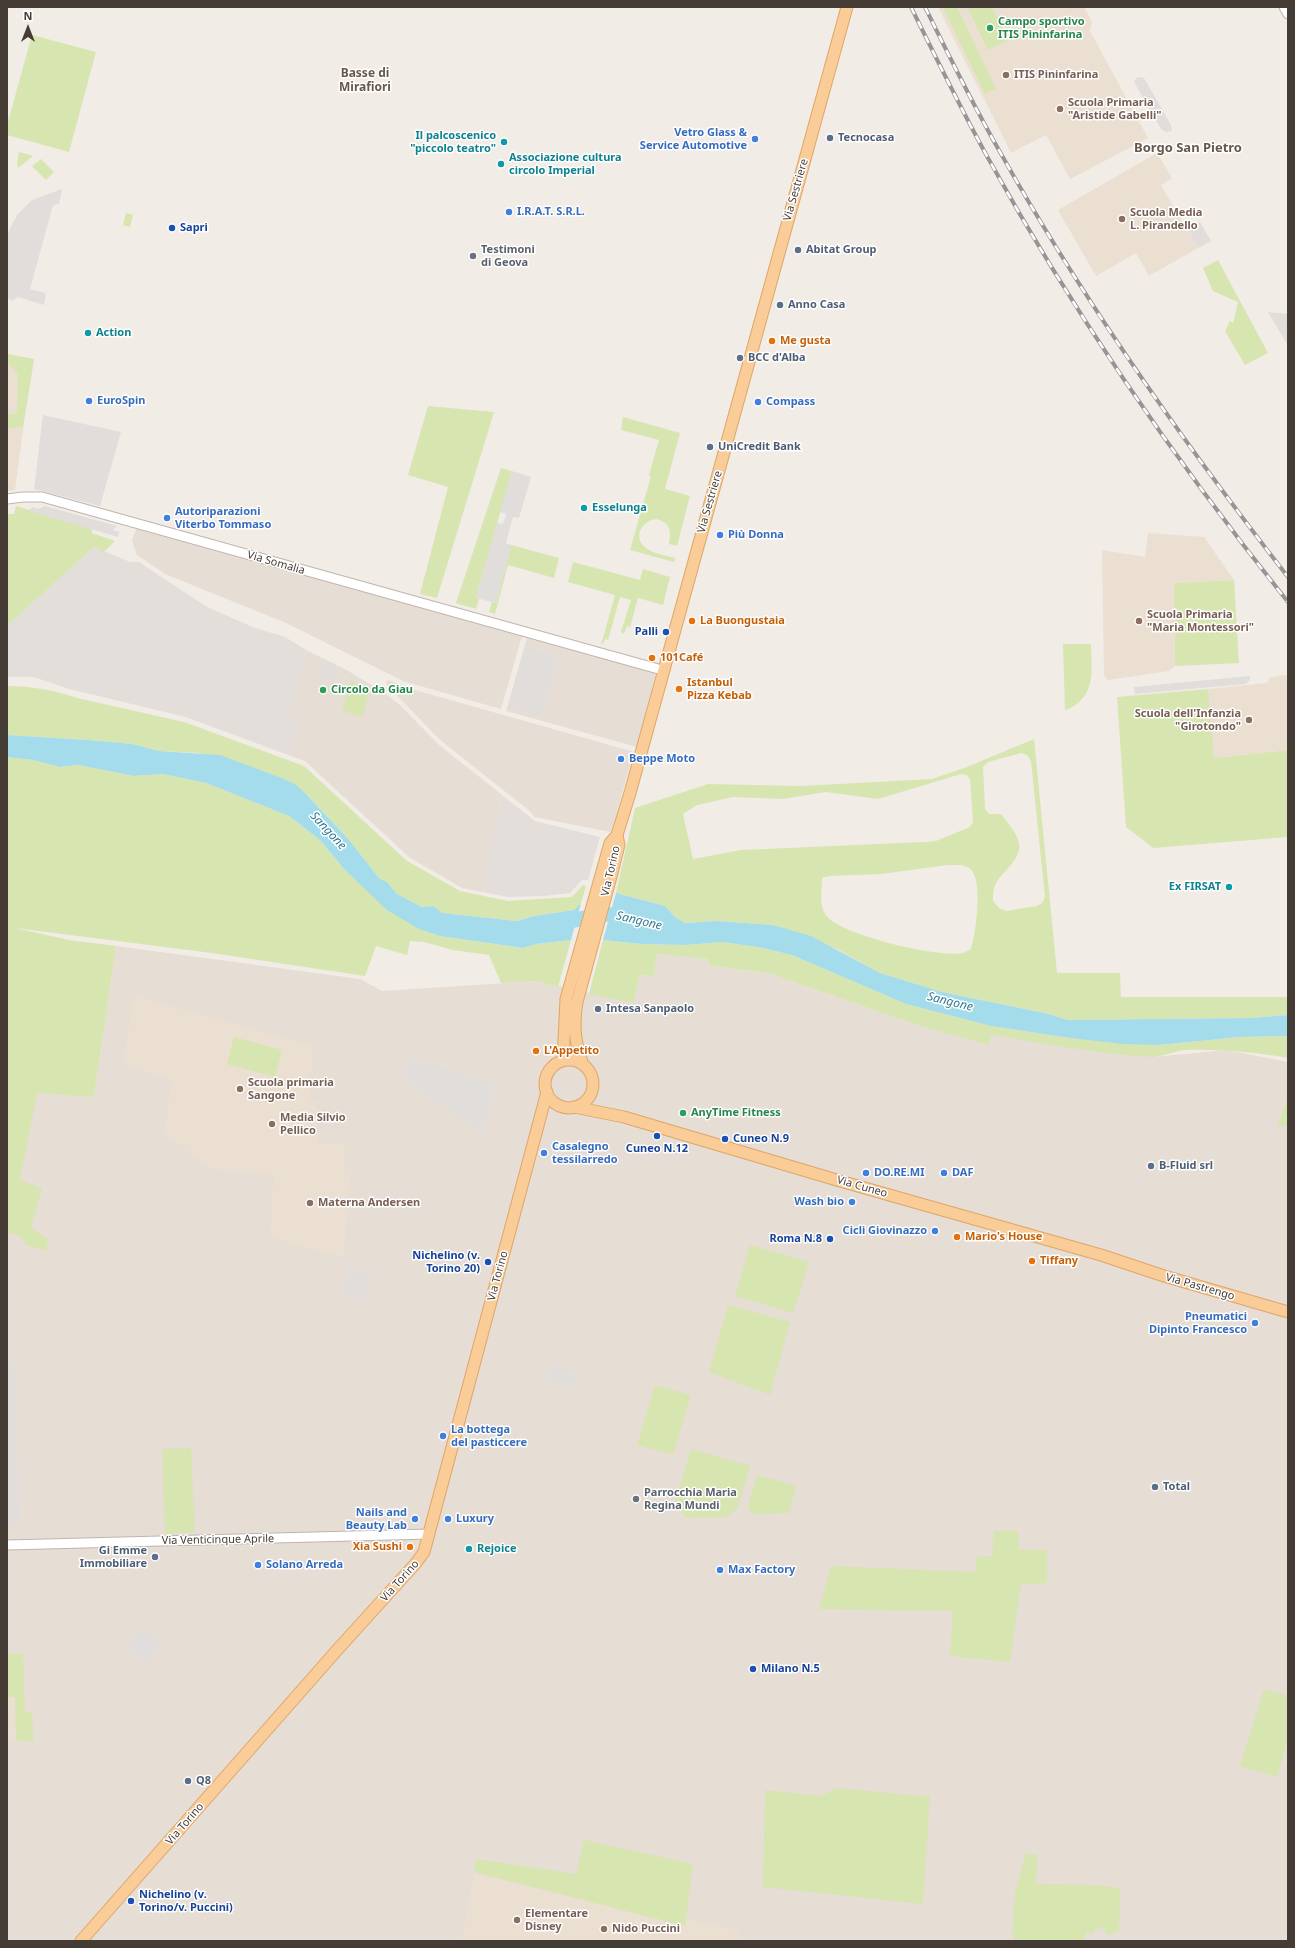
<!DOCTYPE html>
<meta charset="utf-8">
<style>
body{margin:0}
#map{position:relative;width:1295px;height:1948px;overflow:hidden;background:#f2ece6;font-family:"Noto Sans",sans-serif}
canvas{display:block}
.frame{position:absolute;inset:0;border:8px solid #453c36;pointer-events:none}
.north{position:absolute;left:8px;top:8px;width:40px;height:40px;-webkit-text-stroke:3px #fff;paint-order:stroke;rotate:0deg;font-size:11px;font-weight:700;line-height:16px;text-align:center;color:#453c36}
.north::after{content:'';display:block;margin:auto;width:14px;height:18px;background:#453c36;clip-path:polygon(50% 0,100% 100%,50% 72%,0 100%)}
</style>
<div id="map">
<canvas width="1295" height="1948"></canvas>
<div class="frame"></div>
<div class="north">N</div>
</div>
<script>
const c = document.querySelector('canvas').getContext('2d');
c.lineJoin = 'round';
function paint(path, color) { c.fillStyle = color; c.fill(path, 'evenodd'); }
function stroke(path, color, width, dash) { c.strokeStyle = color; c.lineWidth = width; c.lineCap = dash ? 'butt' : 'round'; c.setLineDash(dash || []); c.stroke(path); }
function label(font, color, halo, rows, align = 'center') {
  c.font = font + ' "Noto Sans",sans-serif'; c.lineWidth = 3; c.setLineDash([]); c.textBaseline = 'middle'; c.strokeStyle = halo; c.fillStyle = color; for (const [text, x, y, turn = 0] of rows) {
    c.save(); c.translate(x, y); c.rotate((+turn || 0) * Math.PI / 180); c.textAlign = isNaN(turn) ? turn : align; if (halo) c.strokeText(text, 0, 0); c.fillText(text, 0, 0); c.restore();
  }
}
const residential = new Path2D(`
 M136 529 522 636 501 709 403 681 286 623 165 574 137 555 132 541Z
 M527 638 656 673 637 747 506 711Z
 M308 651 345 669 386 694 400 705 439 745 502 795 483 892 462 888 409 857 305 761 288 755 299 726 288 715Z
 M388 680 408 688 634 752 611 832 534 817 531 812 439 739 386 684Z
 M116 946 360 979 382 991 537 981 634 1003 640 974 654 977 655 954 709 959 708 965 768 973 917 1025 989 1044 991 1035 1154 1057 1226 1050 1288 1062V1941H7V1082L94 1097Z`);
const industrial = new Path2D(`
 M94 547 130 562H139L207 607 255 628 285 637 308 651 288 715 299 726 288 755 186 717 69 689 34 677H7V626Z
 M502 795 535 821 600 837 588 880H582L570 893 544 896 508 897 483 892Z`);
const education = new Path2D(`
 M938 7H1084L1092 22 1090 31 1148 138 1070 179 1046 135 1011 153Z
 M1157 153 1172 178 1161 185 1198 248 1149 276 1136 253 1096 276 1058 210Z
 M7 354 34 359 24 422 15 490 7 491Z
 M1148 533 1204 537 1234 580 1174 583 1175 666 1169 671 1108 680 1104 675 1102 550 1145 557Z
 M1285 675 1288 676V750L1213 758 1208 689 1267 683 1271 677Z
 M134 996 313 1046 309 1101H317L318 1143 345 1144V1174H350L344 1256 292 1245 270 1232 274 1174 212 1169 164 1134 172 1080 123 1065Z
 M7 1697H15L16 1740 7 1741Z
 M474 1872 685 1926 686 1919 738 1930V1941H462Z`);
const green = new Path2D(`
 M943 7H957L996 89 985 94Z
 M967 7H992L1008 40 988 50Z
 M32 35 96 52 69 152 7 135V125Z
 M19 152 33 156 18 168 17 164Z
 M41 159 54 172 46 180 32 166Z
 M126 213 133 215 130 227 123 225Z
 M1218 260 1268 353 1245 365 1225 331 1230 321 1233 323 1238 302 1213 291 1203 268Z
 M7 354 34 359 23 427 7 429V415L17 413 18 375 7 361Z
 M428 406 494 412 437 598 420 594 448 487 408 475Z
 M623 417 680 433 665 489 690 496 677 546 669 544C671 530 671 524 657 519 643 520 632 536 645 547 652 554 665 555 675 558L674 562 630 550 651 476 649 475 659 440 621 430Z
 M501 468 512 471 476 598 479 599 476 609 456 603Z
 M16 506 92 529V533L115 541 104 552 94 547 7 626V514H14Z
 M511 545 559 558 554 578 508 565 495 614 489 612 492 602 496 603Z
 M573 562 640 580 643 569 670 577 663 605 638 598 630 627 627 626 624 634 621 632 631 600 620 597 608 640 605 639 603 644 601 645 615 595 568 582Z
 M1234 580 1239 663 1175 666 1174 583Z
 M1063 644H1091C1091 664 1096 688 1078 703 1074 706 1070 709 1065 710Z
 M351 681 371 687 362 717 342 711Z
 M7 686C31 686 54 690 77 698L184 722 304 766 407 861 460 891 508 901 572 897 583 885 586 886 581 903 574 910 534 916 517 921 441 913 433 906 422 907 397 894 387 882 379 878 350 841 305 793 200 753 159 751 133 744 88 740 7 735Z
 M1208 689 1214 758 1288 750V837L1153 848 1126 827 1117 697Z
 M1034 739 1057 973H1120L1121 997H1288V1015L1250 1018 1068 1020 1049 1014 942 992 880 973 837 949 773 925 717 921 685 923 675 917 665 906 616 893 635 808 708 784 801 786 932 779 967 767ZM1021 753 1027 755 1031 761 1045 897 1042 903 1037 906 1006 911 999 908 993 901C993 895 993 889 996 883 1003 871 1022 859 1019 843 1017 833 1007 822 1001 814H989L985 809 983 767 988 762ZM961 774 967 775 970 780 973 822 970 827 936 841 925 842 741 850 693 859 683 814 697 805 733 797 783 799 826 792 878 799ZM948 865C954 865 964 864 969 868 984 877 976 934 971 949 969 950 966 952 963 953 939 958 838 935 825 914 819 905 822 889 822 878L829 876 881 874Z
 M7 757 33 760 60 767 78 765 134 776 163 774 206 783 289 816 321 841 344 869 419 929 440 936 523 948 536 944 571 940 558 987 537 981 501 983 489 955 453 950 424 942 410 941 407 955 376 946 365 976 212 953 15 928 69 940 116 946 94 1097 37 1093 20 1180 42 1188 31 1228 48 1239 46 1251 26 1245 21 1236 7 1232Z
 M603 940 641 944 686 945 722 942 758 947 792 955 906 1004 991 1026 1070 1038 1159 1045 1240 1037 1288 1036V1058C1254 1052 1220 1049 1185 1050 1174 1051 1162 1057 1152 1057 1098 1054 1044 1043 991 1035L989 1045 917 1025 768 973 708 965 709 959 656 954 654 977 640 974 634 1003 589 994Z
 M234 1037 282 1050 275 1077 227 1064Z
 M1288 1098V1125L1277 1127Z
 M750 1245 809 1262 793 1313 735 1296Z
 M728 1305 790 1322 770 1395 709 1372Z
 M655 1385 691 1395 673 1455 637 1445Z
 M191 1448 195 1532 165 1534 162 1449Z
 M691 1449 750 1466 737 1509 726 1517 686 1518 675 1502Z
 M757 1475 796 1486 789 1513 753 1514 748 1507Z
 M994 1531H1018L1019 1550H1047V1583L1021 1584 1010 1662 950 1656 953 1611 819 1609 831 1566 975 1572 976 1557 992 1556Z
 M7 1654H23L25 1712 32 1713 34 1742 16 1740 15 1697H7Z
 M1264 1689 1288 1696V1740L1277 1777 1240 1766Z
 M837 1788 930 1797 923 1904 763 1887 765 1790 821 1796Z
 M584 1840 693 1864 685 1926 474 1872 476 1859 576 1874Z
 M1026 1853 1037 1855 1036 1884 1094 1885 1120 1888 1119 1931 1106 1935 1105 1929 1100 1928 1094 1930 1093 1934 1087 1932 1083 1941H1015L1012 1933 1015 1893Z`);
const parking = new Path2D(`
 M1140 77 1144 78 1171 125 1172 131 1166 132 1161 129 1152 114 1134 82 1136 78Z
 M62 189 59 204 53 205 30 289 46 293 44 305 18 297 11 301 7 297V238L10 228 18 214 32 200Z
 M1200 222 1211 241 1198 248 1187 229Z
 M1268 312 1288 314V344H1287Z
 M43 415 121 432 100 506 34 489Z
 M512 471 531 477 519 518 513 517 506 543 511 545 496 603 476 598 497 523 503 524 506 514 500 512Z
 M45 506 117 526 113 530 119 532 118 537 29 511 32 507 38 509Z
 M525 648 558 657 541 716 509 707Z
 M322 659 337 668 333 683 319 677 318 674Z
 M1250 676V680L1246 684 1135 694 1134 687Z
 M409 1058 495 1084 482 1133 404 1079Z
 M348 1269 373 1274 365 1301 344 1294Z
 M7 1363H14L20 1526H7Z
 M551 1365 579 1374 574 1390 546 1380Z
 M143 1627 163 1645 146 1664 125 1647Z`);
const water = new Path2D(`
 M7 735 88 740 133 744 159 751 220 755 279 777 295 784 305 793 350 841 379 878 387 882 397 894 422 907 433 906 442 913 517 921 534 916 574 910 581 903 571 940 536 944 523 948 440 936 419 929 387 910 344 869 321 841 289 816 206 783 163 774 134 776 78 765 60 767 33 760 7 757Z
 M616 893 665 906 675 917 685 923 717 921 773 925 811 936 880 973 942 992 1049 1014 1068 1020 1250 1018 1288 1015V1036L1240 1037 1159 1045 1124 1044 1070 1038 991 1026 906 1004 792 955 758 947 722 942 686 945 641 944 603 940Z`);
const river = new Path2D(`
 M558 923 607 914 630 919`);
const minor = new Path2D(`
 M1284 7 1288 14
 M7 499 23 497H42L662 670
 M7 1545 429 1534`);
const major = new Path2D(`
 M545 1084a24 24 0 1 1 48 0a24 24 0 1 1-48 0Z
 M563 1061 566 999 610 843 617 835 630 793 847 7
 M583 1065C575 1043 573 1025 577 1002L612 873 619 845 617 835
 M574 1107 624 1117 840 1181 1101 1255 1164 1276 1288 1312
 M81 1941 338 1649 416 1563 424 1552 547 1092`);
const rail = new Path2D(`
 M911 7C936 58 961 109 988 158 1074 314 1177 463 1288 602
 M925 7C949 56 973 105 1000 152 1084 302 1183 442 1288 577`);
const markers = [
 [990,28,4,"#2e9e5b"],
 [1006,75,4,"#8d6e63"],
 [1060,109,4,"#8d6e63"],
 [830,138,4,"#5c6f8a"],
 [755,139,4,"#3f7fe0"],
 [504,142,4,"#0f9aa8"],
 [501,164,4,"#0f9aa8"],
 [509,212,4,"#3f7fe0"],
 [1122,219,4,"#8d6e63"],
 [172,228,4,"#1a4fb4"],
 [798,250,4,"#5c6f8a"],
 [473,256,4,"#6b7280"],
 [780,305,4,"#5c6f8a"],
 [88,333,4,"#0f9aa8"],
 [772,341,4,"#e8710a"],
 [740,358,4,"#5c6f8a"],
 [89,401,4,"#3f7fe0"],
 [758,402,4,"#3f7fe0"],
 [710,447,4,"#5c6f8a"],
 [584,508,4,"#0f9aa8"],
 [167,518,4,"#3f7fe0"],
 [720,535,4,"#3f7fe0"],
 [692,621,4,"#e8710a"],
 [1139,621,4,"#8d6e63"],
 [666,632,4,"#1a4fb4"],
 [652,658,4,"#e8710a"],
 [679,689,4,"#e8710a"],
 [323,690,4,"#2e9e5b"],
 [1249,720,4,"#8d6e63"],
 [621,759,4,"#3f7fe0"],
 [1229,887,4,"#0f9aa8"],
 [598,1009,4,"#5c6f8a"],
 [536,1051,4,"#e8710a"],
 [240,1089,4,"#8d6e63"],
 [683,1113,4,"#2e9e5b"],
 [272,1124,4,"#8d6e63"],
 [657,1136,4,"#1a4fb4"],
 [725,1139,4,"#1a4fb4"],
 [544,1153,4,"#3f7fe0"],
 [1151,1166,4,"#5c6f8a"],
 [866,1173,4,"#3f7fe0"],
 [944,1173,4,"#3f7fe0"],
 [852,1202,4,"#3f7fe0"],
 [310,1203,4,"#8d6e63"],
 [935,1231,4,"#3f7fe0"],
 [957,1237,4,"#e8710a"],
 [830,1239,4,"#1a4fb4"],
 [1032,1261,4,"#e8710a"],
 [488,1262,4,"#1a4fb4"],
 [1255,1323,4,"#3f7fe0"],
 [443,1436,4,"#3f7fe0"],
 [1155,1487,4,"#5c6f8a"],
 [636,1499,4,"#6b7280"],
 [415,1519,4,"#3f7fe0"],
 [448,1519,4,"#3f7fe0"],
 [410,1547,4,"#e8710a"],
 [469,1549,4,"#0f9aa8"],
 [155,1557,4,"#5c6f8a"],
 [258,1565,4,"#3f7fe0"],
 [720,1570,4,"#3f7fe0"],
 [753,1669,4,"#1a4fb4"],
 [188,1781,4,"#5c6f8a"],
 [131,1901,4,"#1a4fb4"],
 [517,1920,4,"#8d6e63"],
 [604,1929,4,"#8d6e63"]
];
const leisureNames = [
 ["Campo sportivo",998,22],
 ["ITIS Pininfarina",998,35],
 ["Circolo da Giau",331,690],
 ["AnyTime Fitness",691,1113]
];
const educationNames = [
 ["ITIS Pininfarina",1014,75],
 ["Scuola Primaria",1068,103],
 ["\"Aristide Gabelli\"",1068,116],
 ["Scuola Media",1130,213],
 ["L. Pirandello",1130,226],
 ["Scuola Primaria",1147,615],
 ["\"Maria Montessori\"",1147,628],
 ["Scuola dell'Infanzia",1241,714,"right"],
 ["\"Girotondo\"",1241,727,"right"],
 ["Scuola primaria",248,1083],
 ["Sangone",248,1096],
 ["Media Silvio",280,1118],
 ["Pellico",280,1131],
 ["Materna Andersen",318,1203],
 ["Elementare",525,1914],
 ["Disney",525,1927],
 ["Nido Puccini",612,1929]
];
const shopNames = [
 ["Vetro Glass &",747,133,"right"],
 ["Service Automotive",747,146,"right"],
 ["I.R.A.T. S.R.L.",517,212],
 ["EuroSpin",97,401],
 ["Compass",766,402],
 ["Autoriparazioni",175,512],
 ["Viterbo Tommaso",175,525],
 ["Più Donna",728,535],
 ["Beppe Moto",629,759],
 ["Casalegno",552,1147],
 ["tessilarredo",552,1160],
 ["DO.RE.MI",874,1173],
 ["DAF",952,1173],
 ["Wash bio",844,1202,"right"],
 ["Cicli Giovinazzo",927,1231,"right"],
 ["Pneumatici",1247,1317,"right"],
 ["Dipinto Francesco",1247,1330,"right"],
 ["La bottega",451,1430],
 ["del pasticcere",451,1443],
 ["Nails and",407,1513,"right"],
 ["Beauty Lab",407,1526,"right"],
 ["Luxury",456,1519],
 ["Solano Arreda",266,1565],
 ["Max Factory",728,1570]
];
const cultureNames = [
 ["Il palcoscenico",496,136,"right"],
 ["\"piccolo teatro\"",496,149,"right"],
 ["Associazione cultura",509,158],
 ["circolo Imperial",509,171],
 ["Action",96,333],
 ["Esselunga",592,508],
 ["Ex FIRSAT",1221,887,"right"],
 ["Rejoice",477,1549]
];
const serviceNames = [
 ["Tecnocasa",838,138],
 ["Abitat Group",806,250],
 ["Anno Casa",788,305],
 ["BCC d'Alba",748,358],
 ["UniCredit Bank",718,447],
 ["Intesa Sanpaolo",606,1009],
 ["B-Fluid srl",1159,1166],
 ["Total",1163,1487],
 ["Gi Emme",147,1551,"right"],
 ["Immobiliare",147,1564,"right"],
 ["Q8",196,1781]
];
const streetNames = [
 ["Via Sestriere",796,190,-74],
 ["Via Sestriere",710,502,-74],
 ["Via Somalia",276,563,16],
 ["Via Torino",611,871,-77],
 ["Via Cuneo",862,1187,16],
 ["Via Torino",498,1276,-75],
 ["Via Pastrengo",1200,1287,16],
 ["Via Venticinque Aprile",218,1540,-1],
 ["Via Torino",400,1581,-48],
 ["Via Torino",185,1824,-49]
];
const transitNames = [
 ["Sapri",180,228],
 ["Palli",658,632,"right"],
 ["Cuneo N.9",733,1139],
 ["Cuneo N.12",657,1149,"center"],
 ["Roma N.8",822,1239,"right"],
 ["Nichelino (v.",480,1256,"right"],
 ["Torino 20)",480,1269,"right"],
 ["Milano N.5",761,1669],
 ["Nichelino (v.",139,1895],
 ["Torino/v. Puccini)",139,1908]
];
const worshipNames = [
 ["Testimoni",481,250],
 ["di Geova",481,263],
 ["Parrocchia Maria",644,1493],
 ["Regina Mundi",644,1506]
];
const foodNames = [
 ["Me gusta",780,341],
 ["La Buongustaia",700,621],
 ["101Café",660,658],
 ["Istanbul",687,683],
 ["Pizza Kebab",687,696],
 ["L'Appetito",544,1051],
 ["Mario's House",965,1237],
 ["Tiffany",1040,1261],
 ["Xia Sushi",402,1547,"right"]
];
const neighbourhoodNames = [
 ["Basse di",365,74],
 ["Mirafiori",365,88]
];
const waterNames = [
 ["Sangone",328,831,47],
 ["Sangone",639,921,13],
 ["Sangone",950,1002,14]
];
const quarterNames = [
 ["Borgo San Pietro",1188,148]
];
paint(residential, '#e6ddd4');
paint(industrial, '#e4dedb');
paint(education, '#ebdfd1');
paint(green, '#d7e5b1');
paint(parking, '#e0dddb');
paint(water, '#a5dcec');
stroke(river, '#a5dcec', 15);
stroke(minor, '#c0b5ac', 11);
stroke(major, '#dea669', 13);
stroke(minor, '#fff', 9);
stroke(major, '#f9cc98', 11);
stroke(rail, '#959595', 4);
stroke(rail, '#fff', 2.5, [8]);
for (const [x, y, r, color] of markers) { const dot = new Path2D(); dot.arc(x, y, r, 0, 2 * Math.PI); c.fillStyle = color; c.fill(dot); stroke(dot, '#fff', 1.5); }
label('bold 11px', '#27864d', '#fff', leisureNames, 'left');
label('bold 11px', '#785e54', '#fff', educationNames, 'left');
label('bold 11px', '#366cbe', '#fff', shopNames, 'left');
label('bold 11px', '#0d838f', '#fff', cultureNames, 'left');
label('bold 11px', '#4e5e75', '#fff', serviceNames, 'left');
label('11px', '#453c36', '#fff', streetNames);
label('bold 11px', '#164399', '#fff', transitNames, 'left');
label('bold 11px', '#5b616d', '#fff', worshipNames, 'left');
label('bold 11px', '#c56008', '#fff', foodNames, 'left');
label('bold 12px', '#67584d', '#fff', neighbourhoodNames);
label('italic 12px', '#2f7b94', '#fff', waterNames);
label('bold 13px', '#67584d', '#fff', quarterNames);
</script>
